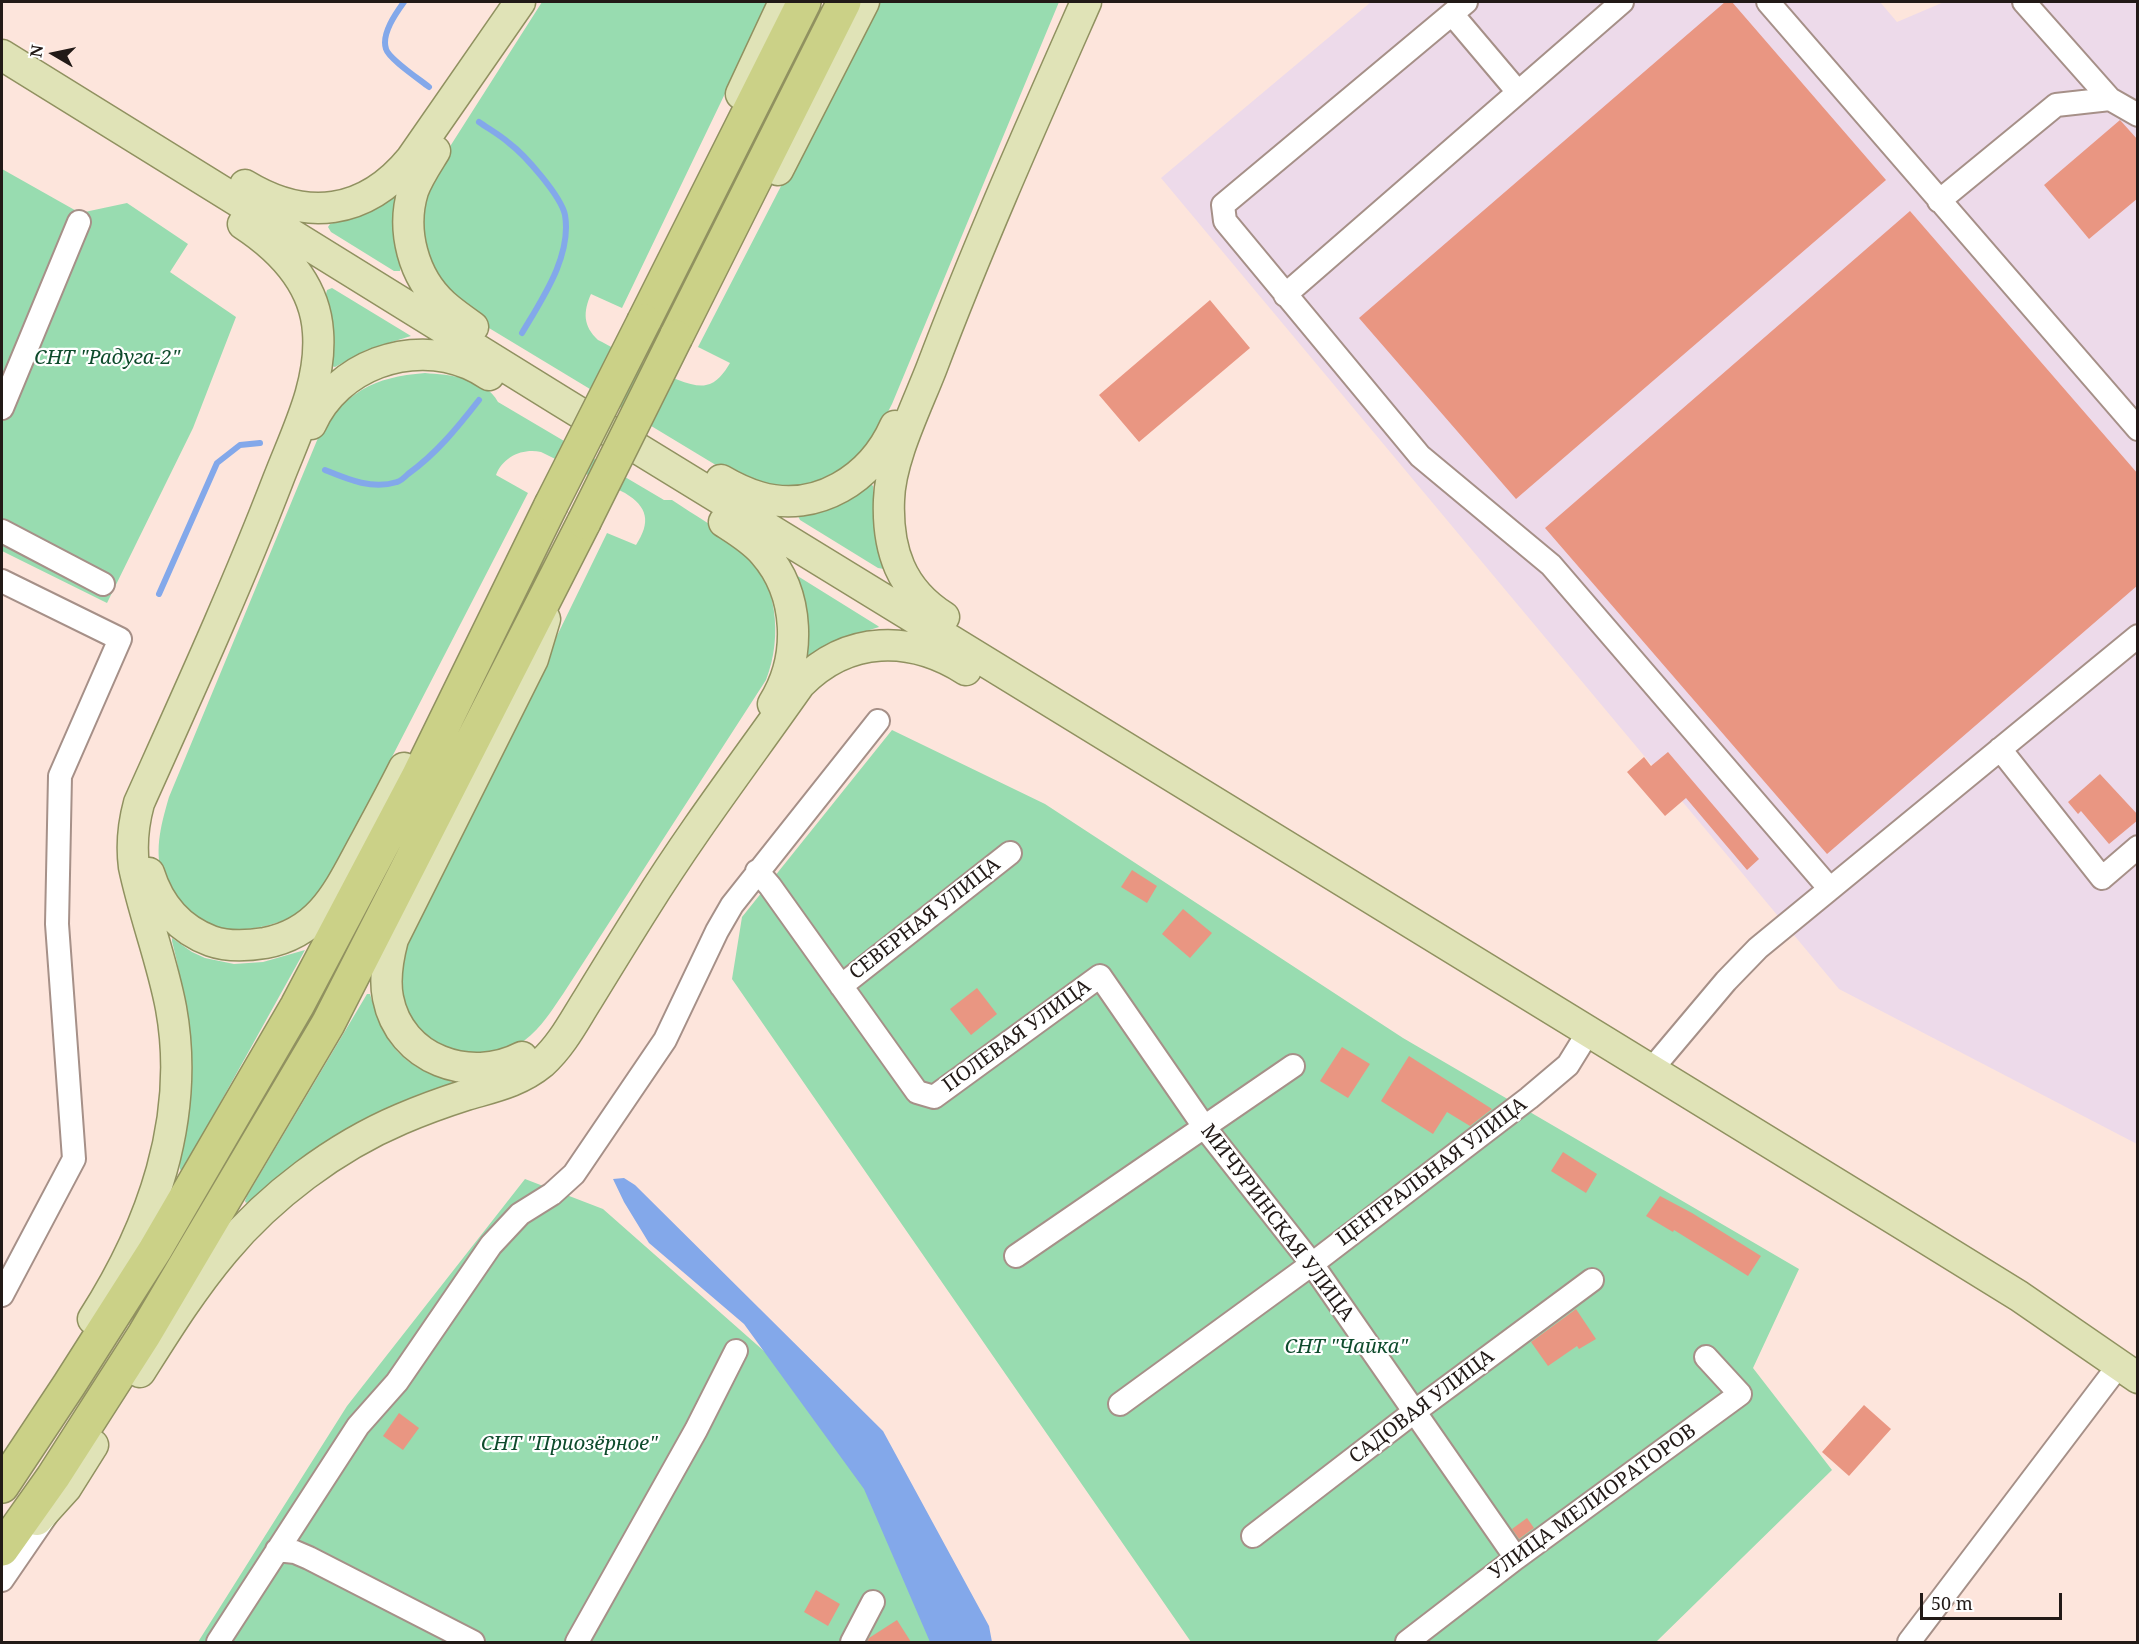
<!DOCTYPE html>
<meta charset="utf-8">
<style>
body{margin:0}
#map{position:relative;width:2139px;height:1644px;overflow:hidden;background:#fde5dc;font-family:"Noto Serif",serif}
canvas{display:block}
.frame{position:absolute;inset:0;border:3px solid #221a17;pointer-events:none}
.north{position:absolute;left:24px;top:24px;width:60px;height:60px;-webkit-text-stroke:4px #fff;paint-order:stroke;rotate:279deg;font-size:16px;font-weight:700;line-height:24px;text-align:center;color:#221a17}
.north::after{content:'';display:block;margin:auto;width:21px;height:27px;background:#221a17;clip-path:polygon(50% 0,100% 100%,50% 72%,0 100%)}
.scale{position:absolute;left:1920px;top:1593px;width:142px;height:27px;box-sizing:border-box;border:3px solid #221a17;border-top:0;padding-left:8px;font-size:18px;line-height:21px;white-space:nowrap;color:#221a17;-webkit-text-stroke:4px #fff;paint-order:stroke}
</style>
<div id="map">
<canvas width="2139" height="1644"></canvas>
<div class="frame"></div>
<div class="north">N</div>
<div class="scale">50 m</div>
</div>
<script>
const c = document.querySelector('canvas').getContext('2d');
c.lineJoin = 'round';
function paint(path, color) { c.fillStyle = color; c.fill(path, 'evenodd'); }
function stroke(path, color, width, dash) { c.strokeStyle = color; c.lineWidth = width; c.lineCap = dash ? 'butt' : 'round'; c.setLineDash(dash || []); c.stroke(path); }
function label(font, color, halo, rows, align = 'center') {
  c.font = font + ' "Noto Serif",serif'; c.lineWidth = 4.5; c.setLineDash([]); c.textBaseline = 'middle'; c.strokeStyle = halo; c.fillStyle = color; for (const [text, x, y, turn = 0] of rows) {
    c.save(); c.translate(x, y); c.rotate((+turn || 0) * Math.PI / 180); c.textAlign = isNaN(turn) ? turn : align; if (halo) c.strokeText(text, 0, 0); c.fillText(text, 0, 0); c.restore();
  }
}
const industrial = new Path2D(`
 M1371 2H1880L1897 22 1944 2H2137V1144L1839 989 1161 178Z`);
const green = new Path2D(`
 M542 2H769L622 308 591 294C583 312 583 326 598 340 619 350 686 391 706 385 717 383 724 373 730 363L698 347 876 2H1059L892 404C872 444 844 480 797 486 790 487 781 489 774 488 760 486 747 480 734 476L484 325 445 291 422 248 423 197 428 181Z
 M2 169 80 213 127 203 188 244 170 272 236 317 193 428 107 603 2 551Z
 M397 191 401 265 400 271H394L331 232 328 227 330 224C354 216 378 210 397 191Z
 M332 288 411 336 366 350 335 367 331 366 333 327 326 294 327 290Z
 M425 373C449 375 485 377 498 402L664 500H672C694 515 720 529 741 547 778 579 783 637 766 680L563 994C552 1010 541 1028 525 1040 510 1051 495 1053 477 1053 470 1053 461 1054 454 1052 422 1041 400 1012 401 979 401 966 405 954 408 942L607 533 636 545C651 522 648 507 625 493L541 452C522 448 503 457 496 475L528 493 326 885C318 894 310 904 300 911 274 931 212 939 187 913 183 908 180 902 177 897 172 890 164 882 162 874 154 849 162 821 169 797L318 438C345 392 373 377 425 373Z
 M871 484 873 486 874 520 884 569 878 568 800 520 798 516Z
 M796 575 878 626 879 627 832 642 804 661 793 576Z
 M892 730 1045 804 1403 1038 1799 1269 1753 1368 1832 1470 1656 1642H1191L732 979 742 917Z
 M172 938 192 952 205 958 234 964 263 962 305 950 184 1168 180 1170C178 1152 188 1121 189 1101 193 1044 186 997 172 941Z
 M367 994H370C380 1028 389 1052 422 1070 432 1075 445 1077 453 1083L246 1203 245 1201 247 1196Z
 M525 1179 603 1209 858 1434 953 1642H198L347 1406Z`);
const water = new Path2D(`
 M624 1178 635 1185 883 1431 989 1626 992 1642H930L864 1489 744 1324 649 1243 624 1202 613 1179Z`);
const stream = new Path2D(`
 M404 2C396 13 381 34 386 49 389 59 419 79 429 87
 M479 122C489 129 500 135 509 143 525 155 561 196 565 215 572 256 542 299 522 333
 M325 470C347 479 372 490 397 482 401 481 405 477 408 474 436 454 458 427 479 400
 M159 594 217 463 240 445 260 443`);
const building = new Path2D(`
 M1725 2H1732L1886 180 1516 499 1359 318Z
 M2120 120 2138 140V198L2089 239 2044 185Z
 M1910 211 2138 474V585L1827 854 1545 528Z
 M1210 300 1250 348 1139 442 1099 395Z
 M1668 752 1759 859 1747 870 1686 798 1665 816 1627 772 1644 757 1651 766Z
 M2100 774 2138 815V820L2109 844 2081 811 2078 814 2068 802Z
 M1132 870 1157 886 1147 903 1121 887Z
 M1183 909 1212 933 1190 958 1162 934Z
 M977 988 997 1014 971 1035 950 1009Z
 M1342 1047 1370 1064 1348 1098 1320 1081Z
 M1409 1056 1492 1109 1470 1126 1447 1112 1433 1134 1381 1101Z
 M1563 1152 1597 1174 1586 1193 1551 1171Z
 M1660 1196 1692 1213 1761 1256 1748 1276 1674 1230 1673 1232 1646 1216Z
 M1576 1309 1596 1339 1579 1349 1577 1346 1548 1366 1531 1342Z
 M1864 1405 1891 1429 1849 1476 1822 1452Z
 M399 1413 419 1428 403 1450 383 1436Z
 M1527 1518 1534 1528 1519 1539 1512 1529Z
 M816 1590 840 1604 828 1626 804 1612Z
 M897 1620 911 1642H867L869 1638Z`);
const minor = new Path2D(`
 M1466 2 1223 205 1225 221 1420 456 1551 565 1830 889
 M1768 2 2138 429
 M2024 2 2110 99
 M1452 14 1518 92
 M1939 201 2056 105 2110 99 2138 115
 M1285 295 1622 2
 M2 408 79 222
 M2 531 103 584
 M2 581 120 639 60 776 57 924 74 1159 2 1295
 M2000 749 2102 878 2138 847
 M757 871 770 886 917 1092 934 1097 1100 976 1205 1128 1312 1264 1516 1558
 M841 986 1010 853
 M1651 1070 1726 981 1758 948 2138 636
 M1016 1256 1293 1066
 M1120 1404 1312 1264 1529 1098 1568 1065 1589 1031
 M1253 1536 1414 1412 1592 1280
 M277 1550 295 1552 309 1558 473 1642
 M2 1580 50 1510
 M218 1642 358 1426 397 1382 491 1245 520 1214 552 1194 574 1174 665 1040 717 931 732 905 878 721
 M577 1642 696 1430 736 1351
 M852 1642 873 1602
 M1407 1642 1516 1558 1740 1394 1706 1357
 M1909 1642 2119 1365`);
const major = new Path2D(`
 M2 55 562 402 1904 1225 2019 1296 2138 1378
 M741 94 784 2
 M435 151C427 164 418 177 413 191 401 230 413 277 444 305 453 313 463 320 473 327
 M778 170 864 2
 M245 185C306 222 365 215 411 159L520 2
 M311 424C337 366 410 339 469 364 476 367 483 371 489 375
 M721 480C733 487 745 493 759 497 817 514 872 478 895 426
 M724 522C738 531 753 540 764 553 800 594 802 658 773 704
 M944 617C901 590 887 550 889 500 890 459 917 406 932 367 979 243 1033 122 1086 2
 M149 873C159 905 179 929 211 941 228 947 247 946 265 943 323 932 340 887 366 840 379 816 392 792 404 768
 M522 1057C470 1084 400 1060 388 998 384 978 388 958 393 939L533 659 545 619
 M93 1319C152 1227 191 1118 171 1008 162 960 144 915 134 867 131 844 133 825 139 803 187 696 236 589 278 480 296 433 322 384 318 332 315 284 281 249 243 224
 M140 1372C166 1331 192 1289 224 1251 270 1196 335 1147 401 1119 422 1110 444 1102 466 1095 493 1087 519 1082 542 1063 562 1045 574 1021 588 999 607 968 626 937 645 907 693 830 748 758 800 684 848 635 911 635 966 670
 M37 1520 66 1488 93 1445`);
const highway = new Path2D(`
 M644 321 804 2
 M676 337 844 2
 M2 1486 69 1385 155 1250 297 1006 418 777 551 505
 M2 1549 53 1477 144 1335 328 1024 584 522`);
const highwayBridge = new Path2D(`
 M551 505 644 321
 M584 522 676 337`);
const parkNames = [
 ["СНТ \"Радуга-2\"",107,358],
 ["СНТ \"Чайка\"",1346,1347],
 ["СНТ \"Приозёрное\"",569,1444]
];
const streetNames = [
 ["СЕВЕРНАЯ УЛИЦА",925,919,-38],
 ["ПОЛЕВАЯ УЛИЦА",1017,1036,-36],
 ["ЦЕНТРАЛЬНАЯ УЛИЦА",1432,1172,-37],
 ["МИЧУРИНСКАЯ УЛИЦА",1277,1223,53],
 ["САДОВАЯ УЛИЦА",1422,1407,-37],
 ["УЛИЦА МЕЛИОРАТОРОВ",1593,1502,-36]
];
paint(industrial, '#eddaea');
paint(green, '#98dcb0');
paint(water, '#83a8ea');
stroke(stream, '#83a8ea', 6);
paint(building, '#e99682');
stroke(minor, '#a69088', 26);
stroke(major, '#909160', 33);
stroke(highway, '#909160', 36);
stroke(minor, '#fff', 22);
stroke(major, '#e0e3b7', 30);
stroke(highway, '#cbd187', 33);
stroke(highwayBridge, '#909160', 36, []);
stroke(highwayBridge, '#cbd187', 33);
label('italic 20px', '#0e4b2c', '#fff', parkNames);
label('20px', '#221a17', '#fff', streetNames);
</script>
